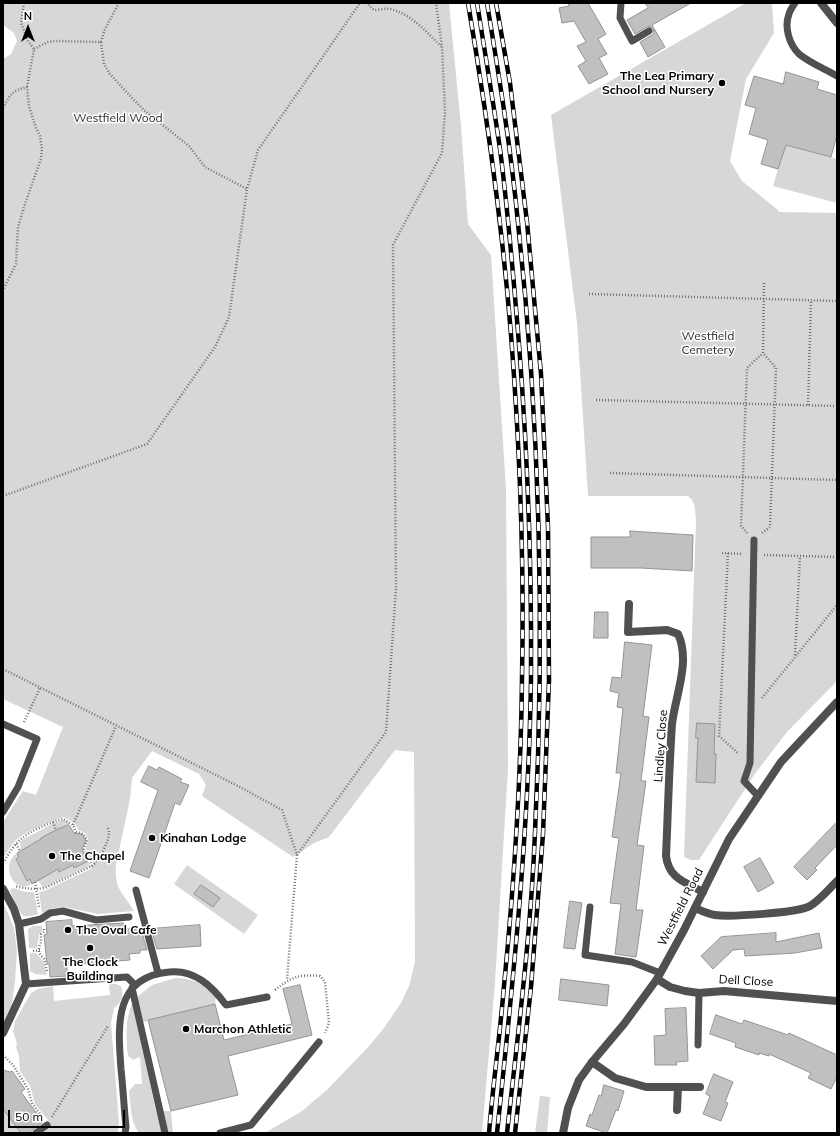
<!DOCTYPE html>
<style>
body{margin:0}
#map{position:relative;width:840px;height:1136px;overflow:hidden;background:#fff;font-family:Mulish,sans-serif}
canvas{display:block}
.frame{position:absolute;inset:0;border:4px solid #000;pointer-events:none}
.north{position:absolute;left:8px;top:8px;width:40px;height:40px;-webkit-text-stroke:3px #fff;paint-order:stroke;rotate:0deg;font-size:11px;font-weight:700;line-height:16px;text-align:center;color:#000}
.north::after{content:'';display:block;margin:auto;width:14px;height:18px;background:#000;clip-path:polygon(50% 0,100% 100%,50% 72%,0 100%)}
.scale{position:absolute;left:8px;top:1110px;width:117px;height:18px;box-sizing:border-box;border:2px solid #000;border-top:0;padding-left:5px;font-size:12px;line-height:14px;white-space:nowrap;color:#000;-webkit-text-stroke:3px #fff;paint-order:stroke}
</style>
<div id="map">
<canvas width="840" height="1136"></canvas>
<div class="frame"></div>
<div class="north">N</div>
<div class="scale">50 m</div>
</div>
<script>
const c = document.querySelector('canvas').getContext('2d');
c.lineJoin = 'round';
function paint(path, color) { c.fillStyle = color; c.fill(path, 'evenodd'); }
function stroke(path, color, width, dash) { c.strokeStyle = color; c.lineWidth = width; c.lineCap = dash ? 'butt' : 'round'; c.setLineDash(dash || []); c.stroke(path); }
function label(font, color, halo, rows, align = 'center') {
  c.font = font + ' Mulish,sans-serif'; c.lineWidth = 3; c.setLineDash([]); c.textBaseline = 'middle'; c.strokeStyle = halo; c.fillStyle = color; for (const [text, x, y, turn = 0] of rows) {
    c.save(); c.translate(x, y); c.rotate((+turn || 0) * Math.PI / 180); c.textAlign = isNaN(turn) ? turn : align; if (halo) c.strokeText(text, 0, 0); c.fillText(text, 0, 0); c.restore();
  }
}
const green = new Path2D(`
 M3 3H449L461 126 468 224 491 255 506 489 508 768 495 983 482 1133H265L302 1111 328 1089 369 1046 384 1028 401 1003 409 986 415 962 414 752 395 750 329 837 314 843 293 857 202 796 206 785 199 774 152 751 132 778 130 799 116 865C114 890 123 892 134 911L98 914 64 907 54 908 42 913 39 892 44 891 91 869 94 865 86 849 88 839 85 833 78 830 75 823 64 817C50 822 27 830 16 840 11 846 7 852 3 858V822L23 791 36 795 63 727 3 699V59L11 54 17 41 14 33 3 25Z
 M746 3H772L774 33 746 79 730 161 742 181 778 210 779 212 837 213V681L787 732 754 775 699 860H691L684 857 696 521C695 512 696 501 688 496H588L577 323 551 115Z
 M769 140 837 159V203L773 186 783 152Z
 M63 820 68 822 69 825 41 838 44 844 21 850 20 843 22 840 52 824Z
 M17 853 19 857 16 860 27 880 30 879 32 884C13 895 0 865 17 853Z
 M88 861 90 866 43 888 38 880 56 866 60 872 73 865 74 868Z
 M187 865 258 915 244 934 174 884Z
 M13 888 26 892H34L38 914C34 915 29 917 24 916 19 914 12 895 10 890Z
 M3 902 14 928 17 950 15 983 12 1003 3 1023Z
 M33 926H42V931L39 934 37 948H29L28 929Z
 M30 953H36L43 961 47 975 35 974 30 971Z
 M175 978C194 978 202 984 216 996L215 1004 143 1022 137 997 152 985Z
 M109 984H116L121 986C124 995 122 1002 114 1008L111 1023 119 1123 118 1133H42L51 1126 48 1120 35 1104 30 1086 20 1071 19 1056 16 1047 17 1043 13 1031 15 1021 31 993 38 989 53 986 54 1001 110 995Z
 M132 1003 156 1111H171L173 1133H139C130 1121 131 1105 129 1091L135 1084H142L140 1057 133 1060 128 1056C126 1038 125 1020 132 1003Z
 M540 1096 550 1097 547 1133H535Z
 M3 1109 21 1133H3Z`);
const building = new Path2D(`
 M568 3H588L606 34 598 39 607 54 599 58 608 74 589 84 578 66 586 61 577 46 586 42 574 21 562 23 559 8 569 6Z
 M645 3H691L652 25 665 47 648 57 640 42 652 35 654 33 653 29 649 26 635 34 627 20 648 8Z
 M786 72 819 82 817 89 837 95V135L831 157 786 145 778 169 761 164 768 140 749 134 756 108 745 105 754 76 783 84Z
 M630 531 693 535 692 571 641 568H591V537H630Z
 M595 612H608V638H594Z
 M625 642 652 645 643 716 649 717 641 781H646L637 845 644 846 636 910H643L636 957 615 954 621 904 610 903 619 838 612 837 621 773H616L623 708 617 707 619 693 610 691 612 677 621 678Z
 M697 723 715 724 714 754H716L715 783 696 782 698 738H696Z
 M149 766 157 770 159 767 182 779 180 782 189 785 180 805 175 803 149 878 130 871 158 790 141 782Z
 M837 822V845L815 868 817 870 807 880 794 867Z
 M69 825 74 833 82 834 84 837 86 841 82 849 88 861 74 868 73 865 59 872 58 869 32 884 30 879 27 881 16 859 19 857 17 853 41 839V838L56 830Z
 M760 858 774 883 758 892 744 867Z
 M201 885 220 898 213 907 194 894Z
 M570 901 582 903 575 949 564 948Z
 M72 920V926L124 923V929H141L147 950H140V953L129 954 130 960 67 965V976L50 977 49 964H47L46 955 44 935 47 934 46 922Z
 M200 925 201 946 157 949 151 929Z
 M776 933V942L819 933 822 948 795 953 745 956 744 949 733 950 713 969 701 956 721 937Z
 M561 979 609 985 607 1006 559 1000Z
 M300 985 312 1035 228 1056 238 1095 171 1111 148 1020 215 1004 224 1040 292 1024 283 989Z
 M686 1008 688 1061 676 1062 677 1065H655L654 1036 666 1035 665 1009Z
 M716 1015 742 1024 744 1020 788 1035 789 1033 837 1055V1077L831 1089 808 1078 811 1073 769 1054V1056L759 1053V1055L735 1047 736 1043 710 1034Z
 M3 1070 10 1072 12 1071 25 1089 21 1092 43 1122 29 1133H21L3 1109Z
 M714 1074 733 1082 725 1102 728 1103 721 1121 703 1114 710 1096 706 1094Z
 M604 1085 624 1091 618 1111 616 1110 607 1133 586 1126 590 1114 592 1115 599 1095 601 1096Z`);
const path = new Path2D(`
 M24 3 21 23 28 41 34 49 27 87
 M366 3 374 10C379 10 385 8 390 9 412 14 426 32 441 46
 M101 42 104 64 110 74 132 98 144 110 189 146 205 167 247 189
 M34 49 48 42 55 41 101 42 105 29 119 3
 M3 108C11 94 11 91 27 87L29 106 36 128 40 136 42 149 41 159 26 201 18 227 16 264 3 290
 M589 294 837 301
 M596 400 837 406
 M808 405 811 300
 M610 473 837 480
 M3 496 147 444 215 347 229 317 247 189 258 150 360 3
 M747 533 741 526 747 368 763 353
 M762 533 770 527 776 368 763 353 764 282
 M722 553 743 554
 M728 553 719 736 739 754
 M764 555 837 557
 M795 655 800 556
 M3 669 240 787 282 810 297 855 287 980
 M762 698 837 605
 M24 722 40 688
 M53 822 56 830
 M73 825 116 726
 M16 844 20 851
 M297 855 386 732 396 588 393 245 442 153 445 112 442 47 436 3
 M3 863C8 855 13 846 20 840 31 830 49 823 63 819L73 825 76 832 83 834 87 840 84 849 92 866 90 867 45 888C33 890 25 888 14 886
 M92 866C99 861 109 841 109 833 109 831 108 827 107 826
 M35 882 39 907
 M44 929V932L41 934V942L39 947V953L44 959 47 971
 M33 951 41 950
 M275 990C292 977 298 974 320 976L325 982 329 1023 325 1033
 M3 1055 13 1065 28 1089 32 1103 42 1117
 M52 1117 108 1026`);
const service = new Path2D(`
 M621 3 620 18 632 41 649 31
 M795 3C793 6 790 10 789 14 784 27 789 44 799 54 810 63 825 69 837 76
 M754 540 750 763 744 781 758 796
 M3 724 37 739 18 787 3 812
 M136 890 158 973
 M590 907 585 955 632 962 660 973
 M19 924 41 919 50 913 63 911 96 920 129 917
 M26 984 127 977 135 985
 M132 988 165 1133
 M698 1045 699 993
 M36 1133 47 1125
 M125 1133 126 1127C124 1107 123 1088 121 1069 118 1027 113 977 169 972 194 969 212 986 226 1005L267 997
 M220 1133 251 1125 319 1042`);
const minor = new Path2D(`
 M821 3 837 23
 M629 604 628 632 667 630 678 634C691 661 675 697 672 724 669 768 668 812 666 856 669 879 685 882 703 892
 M3 889 14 909 19 924 26 984 3 1033
 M695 908C702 911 708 914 715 915 730 917 798 913 810 906 820 900 829 889 837 881
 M657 979 670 987 685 991 699 993 724 991 837 1001
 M592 1062 615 1078 646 1087H678L677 1110
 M678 1087H700`);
const tertiary = new Path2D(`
 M563 1133 568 1108 579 1080 592 1062 624 1024 657 979 684 930 729 839 781 762 837 702`);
const rail = new Path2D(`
 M468 3C489 127 506 251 514 376 521 477 524 578 522 678 521 781 514 884 504 986 500 1035 493 1084 489 1133
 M477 3C485 52 493 101 500 149 506 195 510 240 514 285 526 416 532 547 531 678 529 830 513 982 497 1133
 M487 3C499 76 511 149 518 223 540 425 545 629 535 832 531 933 518 1033 507 1133
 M496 3 510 83 527 222 541 374 548 527 549 680 543 834 531 987 515 1133`);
const markers = [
 [722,83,4,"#000"],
 [152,838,4,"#000"],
 [52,856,4,"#000"],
 [68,930,4,"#000"],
 [90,948,4,"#000"],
 [186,1029,4,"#000"]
];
const poiNames = [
 ["The Lea Primary",714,76,"right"],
 ["School and Nursery",714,90,"right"],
 ["Kinahan Lodge",160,838],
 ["The Chapel",60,856],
 ["The Oval Cafe",76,930],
 ["The Clock",90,962,"center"],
 ["Building",90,976,"center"],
 ["Marchon Athletic",194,1029]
];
const parkNames = [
 ["Westfield Wood",118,118],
 ["Westfield",708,336],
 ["Cemetery",708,350]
];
const streetNames = [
 ["Lindley Close",661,746,-86],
 ["Westfield Road",681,907,-63],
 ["Dell Close",746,981,3]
];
paint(green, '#d7d7d7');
paint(building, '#c0c0c0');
stroke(building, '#949494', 1);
stroke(path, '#727272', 2.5, [1, 2]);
stroke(service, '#505050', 7);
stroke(minor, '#505050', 8);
stroke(tertiary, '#505050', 8);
stroke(rail, '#000', 4.5);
stroke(rail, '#fff', 3, [9]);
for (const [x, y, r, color] of markers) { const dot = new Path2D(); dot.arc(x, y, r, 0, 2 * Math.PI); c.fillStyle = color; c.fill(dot); stroke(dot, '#fff', 1.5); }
label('bold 12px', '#000', '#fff', poiNames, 'left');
label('12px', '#2e2e2e', '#fff', parkNames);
label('12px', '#000', '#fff', streetNames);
</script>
